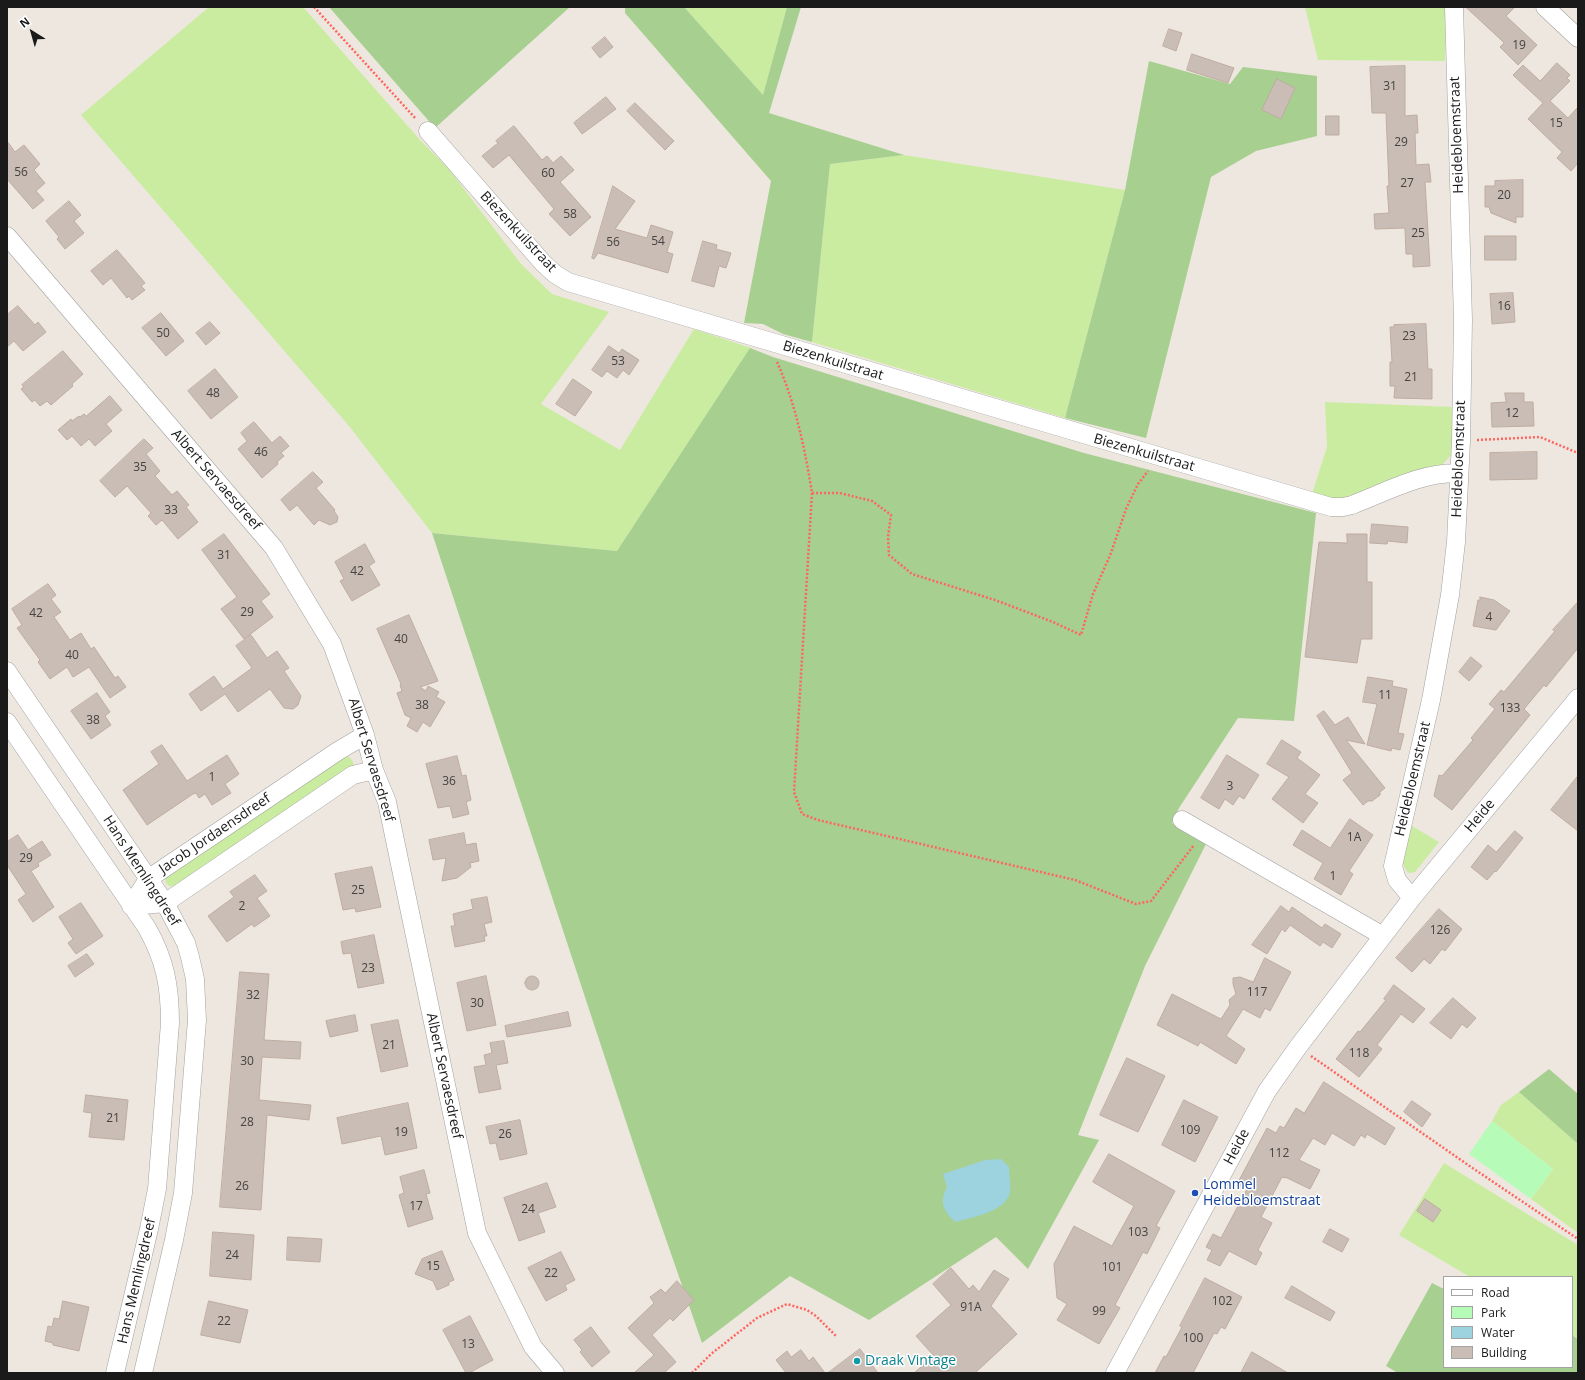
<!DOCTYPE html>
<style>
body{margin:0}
#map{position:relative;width:1585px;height:1380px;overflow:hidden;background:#ede7df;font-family:"Open Sans",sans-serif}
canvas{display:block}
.frame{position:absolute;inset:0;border:8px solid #1a1a1a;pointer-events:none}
.legend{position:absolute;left:1443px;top:1276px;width:130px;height:92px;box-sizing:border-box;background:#fff;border:1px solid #a3a3a3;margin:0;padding:5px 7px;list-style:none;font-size:12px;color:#1a1a1a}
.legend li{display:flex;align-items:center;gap:8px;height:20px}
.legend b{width:20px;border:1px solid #a3a3a3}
.north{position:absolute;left:12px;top:12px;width:40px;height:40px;-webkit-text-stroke:3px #fff;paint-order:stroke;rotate:323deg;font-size:11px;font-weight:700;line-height:16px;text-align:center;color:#1a1a1a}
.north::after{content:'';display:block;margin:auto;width:14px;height:18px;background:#1a1a1a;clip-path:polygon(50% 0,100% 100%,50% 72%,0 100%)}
</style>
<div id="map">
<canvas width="1585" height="1380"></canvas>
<div class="frame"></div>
<ul class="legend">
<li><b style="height:5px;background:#fff"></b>Road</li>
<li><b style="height:11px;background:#b6fcb8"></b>Park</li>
<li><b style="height:11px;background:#9cd3de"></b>Water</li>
<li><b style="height:11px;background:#c9bdb5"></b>Building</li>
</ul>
<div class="north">N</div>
</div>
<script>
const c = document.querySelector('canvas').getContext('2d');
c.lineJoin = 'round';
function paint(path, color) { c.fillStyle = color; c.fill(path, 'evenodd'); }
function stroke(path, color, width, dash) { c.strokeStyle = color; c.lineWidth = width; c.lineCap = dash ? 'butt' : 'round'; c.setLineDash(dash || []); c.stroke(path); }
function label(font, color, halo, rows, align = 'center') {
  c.font = font + ' "Open Sans",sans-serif'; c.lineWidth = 3; c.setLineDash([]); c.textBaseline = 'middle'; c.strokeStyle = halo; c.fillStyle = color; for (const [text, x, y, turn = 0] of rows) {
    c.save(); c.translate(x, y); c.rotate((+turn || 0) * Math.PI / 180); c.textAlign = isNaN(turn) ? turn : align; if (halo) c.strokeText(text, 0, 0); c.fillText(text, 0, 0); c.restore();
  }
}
const grass = new Path2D(`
 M209 7H303L420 140 448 168 521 264 552 294 609 312 541 404 620 450 694 329 751 348 617 551 432 533 349 426 81 115Z
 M684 7H787L763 95Z
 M1305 7H1445V61L1318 60Z
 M904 155 1125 190 1065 418 812 342 830 164Z
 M1325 402 1453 407 1451 455 1442 465 1343 499 1327 498 1312 494 1327 447Z
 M344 755C350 757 354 760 354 767L174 887 169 886 166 883 165 879 167 873Z
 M1412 826 1439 842 1415 872 1409 873C1396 861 1407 841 1412 826Z
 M1519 1092 1578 1144V1233L1531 1199 1553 1169 1492 1121 1501 1105Z
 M1444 1163 1578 1245V1338L1572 1335V1277H1470L1399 1235Z`);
const forest = new Path2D(`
 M329 7H570L435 128Z
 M625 7H684L763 95 787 7H801L769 113 904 155 830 164 812 342 783 334 763 324 744 323 771 181 625 13Z
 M1149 61 1230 84 1243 67 1317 76V136L1256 151 1211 177 1146 438 1065 418 1125 190Z
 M750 348 773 357 1084 453 1316 513 1294 721 1238 718 1179 808 1172 823 1206 844 1145 966 1078 1135 1099 1140 1028 1269 996 1237 869 1320 790 1276 702 1343 642 1170 432 533 617 551Z
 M1549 1069 1578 1094V1144L1519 1092Z
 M1432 1283 1444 1289V1367H1572V1335L1578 1339V1373H1398L1386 1366Z`);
const park = new Path2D(`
 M1492 1121 1553 1169 1531 1199 1469 1154Z`);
const water = new Path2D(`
 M1001 1159 1009 1167C1009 1175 1011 1184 1010 1192 1007 1211 971 1218 955 1222 943 1209 939 1204 947 1187L943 1174 985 1160Z`);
const building = new Path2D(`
 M1466 7H1515L1506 16 1537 45 1518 65 1500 47 1504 43Z
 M1169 29 1182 33 1176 51 1163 46Z
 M605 37 613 47 600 58 592 48Z
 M1192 54 1234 68 1228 83 1187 70Z
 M1557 63 1570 75 1567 78 1570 81 1550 101 1568 118 1578 107V163L1571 171 1557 158 1562 152 1528 119 1543 103 1513 75 1523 65 1540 81Z
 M1405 66V116L1417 115 1418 133H1415L1416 165 1429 164 1431 182H1425L1430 266 1413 267V254H1406L1405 228 1375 229 1374 214 1389 213 1387 186H1389L1386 113H1372L1370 67Z
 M1277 79 1295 88 1281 119 1262 110Z
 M606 97 616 109 582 134 574 123Z
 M635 103 674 141 665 150 627 111Z
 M1326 116H1339V135H1326Z
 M514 126 542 160 547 156 553 163 561 156 574 170 560 182 591 217 570 236 549 214 554 209 509 155 493 168 482 156 498 143 496 141Z
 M7 141 15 152 24 145 40 164 34 170 45 183 36 191 44 200 33 209 7 179Z
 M1523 180V217H1516V223L1491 213 1489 207H1485V186H1495V181Z
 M613 186 635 201 615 229 647 238 651 225 673 232 667 252 673 254 668 273 598 253 594 259 592 258Z
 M69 201 81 215 74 221 84 233 65 249 57 239 59 237 46 221Z
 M1485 236H1516V260H1485Z
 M703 241 717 245 716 249 731 253 726 268 719 266 714 287 692 281Z
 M117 250 145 283 141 286 145 290 132 300 129 296 127 298 111 278 103 285 91 271Z
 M1513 293 1515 322 1492 324 1490 294Z
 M18 306 35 325 38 322 46 332 23 351 14 341 7 347V315Z
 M161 313 184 341 166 356 142 328Z
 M210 322 220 333 206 345 196 333Z
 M1426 324 1428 369H1432V399L1394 398 1395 386H1390V362H1392L1390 327H1394V325Z
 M609 346 619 353 622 349 639 360 629 375 623 370 617 378 607 371 602 377 592 370Z
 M63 351 83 374 72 384 73 386 51 405 47 401 40 406 35 400 32 402 21 389 24 387 22 385Z
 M215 369 238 397 211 419 188 391Z
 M573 379 592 392 575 416 556 404Z
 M1505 393H1524V402H1533L1534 426 1492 427 1491 403 1506 402Z
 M110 396 122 410 106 424 112 431 95 446 89 439 81 446 72 436 67 440 58 430 71 419 72 421 79 416 80 417 84 414 86 416Z
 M254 422 272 443 280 436 289 446 281 453 284 456 277 462 278 464 262 478 238 449 247 441 241 433Z
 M144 439 153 448 146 454 160 471 155 476 172 495 177 491 189 505 186 507 198 522 178 539 162 520 156 525 148 516 151 513 127 486 115 497 100 481Z
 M1537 452V479L1490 480V453Z
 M313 472 323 482 316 488 335 510 334 511 338 517 337 522 330 525 319 520 314 525 297 505 290 511 281 500Z
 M1372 524 1408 527 1407 543 1388 541 1387 544 1370 543Z
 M224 534 270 594 261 601 273 617 244 639 221 609 237 597 202 550Z
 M1347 534H1367V582H1372V639H1361L1357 663 1305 657 1319 542 1347 543Z
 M365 544 375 562 369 566 380 585 352 601 340 581 344 579 335 562Z
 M48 584 56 595 51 599 61 612 54 617 70 640 81 633 91 649 94 647 115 678 118 676 126 687 110 698 89 667 73 677 67 667 50 679 38 662 40 660 17 628 22 625 12 609Z
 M1480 597 1494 600 1510 611 1496 630 1473 626 1478 600H1480Z
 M1578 602V648L1546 687 1544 685 1524 709 1530 715 1452 810 1434 796 1439 775 1442 776 1473 740 1471 738 1495 709 1489 704 1501 690 1504 692 1555 631 1553 630Z
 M409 615 438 681 420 687 426 691 428 686 439 692 436 697 445 702 430 727 423 722 417 732 407 726 411 718 405 715 397 693 402 691 400 685 401 684 377 629Z
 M251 635 267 658 277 651 289 668 284 671 301 696 298 705 293 709 284 708 270 689 238 712 225 694 201 711 189 694 214 676 223 689 252 668 236 646Z
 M1471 657 1482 666 1469 681 1459 672Z
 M1368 677 1393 681 1392 686 1407 689 1398 733 1404 734 1400 750 1392 748 1391 751 1367 745 1377 704 1363 702Z
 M97 693 110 712 105 716 111 725 91 739 71 711Z
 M1324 711 1335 725 1348 717 1365 744 1346 740 1385 788 1380 792V795L1372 801H1368L1363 805 1343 780 1352 773 1317 716Z
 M1282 740 1301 752 1297 758 1320 775 1305 794 1318 803 1303 823 1272 799 1289 777 1267 764Z
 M162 745 187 781 227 755 239 774 225 784 231 793 212 805 205 794 199 798 196 793 193 794 147 825 123 790 159 764 151 752Z
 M1227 755 1259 775 1244 799 1239 796 1233 805 1225 799 1219 809 1201 798Z
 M457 756 462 776 466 775 471 800 466 802 469 814 453 818 450 806 438 808 426 764Z
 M1578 776V831L1551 810Z
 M1350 819 1373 835 1349 871 1353 874 1341 895 1314 879 1323 863 1293 845 1302 830 1330 848Z
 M1515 831 1523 838 1496 872 1495 871 1487 880 1471 867 1488 845 1496 852Z
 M464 833 466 845 476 843 479 861 470 863 471 867 457 878 442 881 446 858 433 860 429 840Z
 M18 835 28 850 42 841 51 855 38 863 39 866 31 871 54 907 33 922 18 900 26 894 7 865V842Z
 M372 867 381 907 356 912 355 908 343 910 335 874Z
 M255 875 267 891 257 898 270 916 254 927 252 924 227 942 208 916 234 897 230 892Z
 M487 897 492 922 484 924 487 936H484L485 941 455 947 451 926H455L453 914 473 909 471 900Z
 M81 903 103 936 76 954 68 943 73 939 59 917Z
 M1281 906 1289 912 1292 907 1322 928 1325 924 1341 934 1332 948 1323 942 1320 946 1290 925 1285 932 1282 929 1267 954 1252 945Z
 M1439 909 1462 929 1445 951 1442 949 1430 964 1424 959 1412 972 1396 958Z
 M374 935 384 983 358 988 351 953 343 954 341 942Z
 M87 954 94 964 75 977 68 966Z
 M1265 958 1291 972 1270 1011 1265 1008 1260 1018 1243 1009 1226 1036 1245 1049 1236 1064 1200 1042 1198 1046 1157 1025 1172 994 1221 1019 1230 1005 1229 1000 1236 994 1233 984V978L1240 977 1253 982Z
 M240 972 269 974 264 1040 301 1042 300 1059 262 1057 259 1100 311 1105 309 1120 267 1115 261 1210 220 1207Z
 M525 983a7 7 0 1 1 14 0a7 7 0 1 1-14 0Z
 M486 976 496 1025 467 1031 457 983Z
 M1394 985 1425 1009 1413 1023 1401 1014 1377 1045 1382 1049 1359 1077 1336 1059 1358 1031 1360 1032 1386 1000 1384 999Z
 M1453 998 1476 1018 1467 1028 1462 1024 1451 1039 1430 1023Z
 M568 1012 571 1026 507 1037 505 1026Z
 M355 1015 358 1031 330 1037 326 1021Z
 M398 1020 408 1066 381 1072 371 1025Z
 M504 1041 508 1063 496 1065 501 1089 479 1093 474 1067 486 1065 484 1055 492 1053 490 1043Z
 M1127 1058 1165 1076 1138 1132 1100 1115Z
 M1324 1082 1395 1128 1385 1145 1367 1134 1365 1138 1361 1135 1354 1146 1332 1133 1325 1145 1313 1138 1299 1160 1320 1170 1310 1189 1285 1177V1178L1282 1177 1261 1217 1272 1223 1258 1250 1262 1253 1256 1265 1229 1251 1220 1266 1207 1260 1212 1250 1206 1247 1213 1234 1221 1238 1247 1189 1237 1184 1267 1128 1276 1133 1280 1126 1284 1128 1296 1108 1304 1113Z
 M86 1095 128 1100 124 1140 89 1137 92 1113 84 1112Z
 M1184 1100 1218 1117 1195 1162 1162 1145Z
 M1412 1101 1431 1114 1422 1127 1404 1112Z
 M408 1103 417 1148 385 1155 381 1136 342 1144 337 1118Z
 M520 1120 527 1154 500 1160 496 1143 490 1144 486 1127Z
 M1109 1154 1175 1191 1156 1226 1160 1228 1147 1254 1143 1252 1115 1305 1120 1308 1099 1344 1057 1320 1067 1304 1057 1298 1054 1264 1074 1226 1112 1246 1134 1206 1093 1182Z
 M424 1170 430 1193 426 1194 433 1219 408 1227 399 1195 404 1193 400 1177Z
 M547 1183 556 1207 538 1213 545 1232 519 1241 504 1198Z
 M1425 1199 1441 1210 1433 1222 1417 1211Z
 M1330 1229 1349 1239 1342 1252 1323 1242Z
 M213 1232 254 1235 251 1280 210 1276Z
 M288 1237 322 1239 320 1262 287 1260Z
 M442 1251 454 1280 449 1282V1285L437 1290 433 1281 415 1274 422 1259Z
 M561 1252 575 1280 565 1285 567 1290 546 1301 528 1268Z
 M951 1268 969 1289 973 1285 979 1292 994 1270 1009 1279 991 1306 1017 1334 975 1373H914L934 1356 916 1336 951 1305 933 1284Z
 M1205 1278 1242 1297 1225 1329 1221 1327 1217 1334 1214 1333 1193 1373H1155L1164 1356 1166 1357 1182 1327 1180 1326Z
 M677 1281 694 1300 673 1321 670 1318 652 1335 676 1362 664 1373H634L654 1355 628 1328 654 1303 650 1297 661 1289 665 1293Z
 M1292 1286 1335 1312 1330 1321 1285 1298Z
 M63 1301 89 1307 79 1351 53 1345V1343L45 1341 48 1326 52 1327 54 1318 59 1319Z
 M209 1301 248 1310 240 1343 201 1335Z
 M470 1316 493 1360 469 1373H466L443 1330Z
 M591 1327 610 1352 592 1367 580 1352 582 1350 574 1340Z
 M860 1349 878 1373H828Z
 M801 1350 809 1361 813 1357 825 1373H786L776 1360 787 1351 791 1357Z
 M1252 1352 1288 1373H1241Z`);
const path = new Path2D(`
 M314 7 416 119
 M777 362C795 402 805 449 812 493H840L872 501 891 515 888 537 889 555 912 574 995 600 1053 622 1081 635 1093 594 1111 553 1126 509 1138 484 1148 471
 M1477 440 1540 437 1578 453
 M812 493 794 792 802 814 818 820 1075 880 1136 904 1151 901 1194 845
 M1311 1056 1471 1167 1578 1239
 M692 1373 711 1354 757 1318 787 1304 807 1310 816 1316 837 1337`);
const minor = new Path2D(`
 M1545 7 1578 38
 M428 131 543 263 555 274 568 282 1331 507H1343L1352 505C1386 492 1422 472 1459 473
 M7 236 274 548 332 644 365 735 374 770 387 802 477 1233 533 1347 555 1373
 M7 671 165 903 186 943 190 957 195 979 197 1020 183 1193 174 1240 143 1373
 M7 722 147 928C165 960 170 986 170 1023L157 1189 149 1229 115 1373
 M1182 820 1383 936
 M1412 898 1397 880 1393 866 1431 700 1450 595 1456 542 1461 441 1463 320 1454 7
 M131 906 148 879 338 751 365 735
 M131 906 165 903 353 775 374 770
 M1115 1373 1267 1091 1298 1047 1412 898 1578 698`);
const markers = [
 [1195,1193,4,"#1a4fb4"],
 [857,1361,4,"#0f9aa8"]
];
const numberNames = [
 ["19",1519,46],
 ["31",1390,87],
 ["15",1556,124],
 ["29",1401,143],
 ["56",21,173],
 ["60",548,174],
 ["27",1407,184],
 ["20",1504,196],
 ["58",570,215],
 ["25",1418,234],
 ["54",658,242],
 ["56",613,243],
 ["16",1504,307],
 ["50",163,334],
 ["23",1409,337],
 ["53",618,362],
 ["21",1411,378],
 ["48",213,394],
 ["12",1512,414],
 ["46",261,453],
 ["35",140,468],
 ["33",171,511],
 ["31",224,556],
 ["42",357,572],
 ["29",247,613],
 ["42",36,614],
 ["4",1489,618],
 ["40",401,640],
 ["40",72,656],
 ["11",1385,696],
 ["38",422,706],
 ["133",1510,709],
 ["38",93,721],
 ["1",212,778],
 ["36",449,782],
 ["3",1230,787],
 ["1A",1354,838],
 ["29",26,859],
 ["1",1333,877],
 ["25",358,891],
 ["2",242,907],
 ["126",1440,931],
 ["23",368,969],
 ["117",1257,993],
 ["32",253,996],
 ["30",477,1004],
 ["21",389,1046],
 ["118",1359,1054],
 ["30",247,1062],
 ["21",113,1119],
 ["28",247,1123],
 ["109",1190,1131],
 ["19",401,1133],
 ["26",505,1135],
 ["112",1279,1154],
 ["26",242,1187],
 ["17",416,1207],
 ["24",528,1210],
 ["103",1138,1233],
 ["24",232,1256],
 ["15",433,1267],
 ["101",1112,1268],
 ["22",551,1274],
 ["102",1222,1302],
 ["91A",971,1308],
 ["99",1099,1312],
 ["22",224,1322],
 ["100",1193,1339],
 ["13",468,1345]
];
const streetNames = [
 ["Heidebloemstraat",1457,135,-92],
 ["Biezenkuilstraat",518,232,47],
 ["Biezenkuilstraat",833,361,17],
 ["Biezenkuilstraat",1144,453,16],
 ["Heidebloemstraat",1459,459,-88],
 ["Albert Servaesdreef",216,480,49],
 ["Albert Servaesdreef",371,760,73],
 ["Heidebloemstraat",1413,779,-77],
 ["Heide",1480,816,-50],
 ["Jacob Jordaensdreef",215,834,-34],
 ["Hans Memlingdreef",141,871,57],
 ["Albert Servaesdreef",444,1076,78],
 ["Heide",1237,1147,-62],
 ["Hans Memlingdreef",137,1281,-77]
];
const transitNames = [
 ["Lommel",1203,1185],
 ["Heidebloemstraat",1203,1201]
];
const cultureNames = [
 ["Draak Vintage",865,1361]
];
paint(grass, '#caeca0');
paint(forest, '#a7cf90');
paint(park, '#b6fcb8');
paint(water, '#9cd3de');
paint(building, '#c9bdb5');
stroke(building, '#bfaca0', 1);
stroke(minor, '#a1a1a1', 19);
stroke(path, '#ff655e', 2.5, [2, 2]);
stroke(minor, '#fff', 18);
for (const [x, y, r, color] of markers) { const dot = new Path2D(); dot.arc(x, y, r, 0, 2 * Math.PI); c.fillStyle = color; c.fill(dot); stroke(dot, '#fff', 1.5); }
label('12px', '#464341', null, numberNames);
label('14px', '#1a1a1a', '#fff', streetNames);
label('14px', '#164399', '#fff', transitNames, 'left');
label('14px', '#0d838f', '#fff', cultureNames, 'left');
</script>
